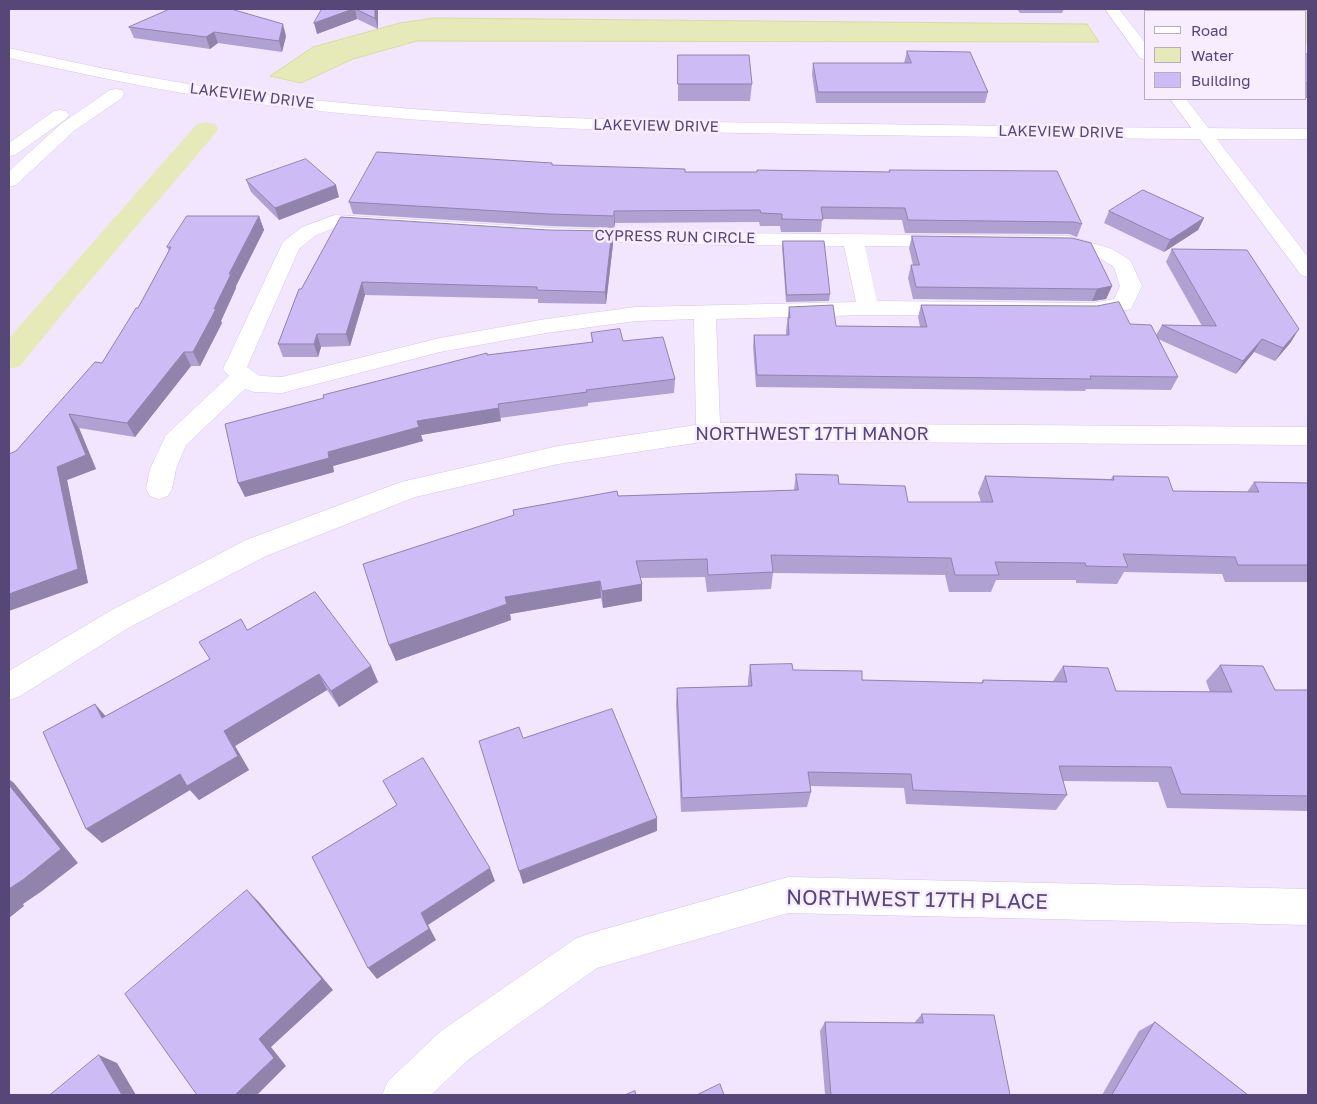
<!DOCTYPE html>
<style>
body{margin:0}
#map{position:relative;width:1317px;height:1104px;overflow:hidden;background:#f2e6fe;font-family:"Golos Text",sans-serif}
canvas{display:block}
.frame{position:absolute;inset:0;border:10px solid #554879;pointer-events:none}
.legend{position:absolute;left:1144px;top:10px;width:162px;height:90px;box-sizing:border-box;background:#f7edff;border:1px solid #b6abc9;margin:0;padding:6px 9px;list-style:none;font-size:15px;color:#554879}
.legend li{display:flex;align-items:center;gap:10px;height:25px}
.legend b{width:25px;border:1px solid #b6abc9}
</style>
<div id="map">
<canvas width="1317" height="1104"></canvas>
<div class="frame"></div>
<ul class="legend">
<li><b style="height:6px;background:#fff"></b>Road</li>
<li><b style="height:14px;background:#e6e9b8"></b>Water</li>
<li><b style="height:14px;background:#cdbbf5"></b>Building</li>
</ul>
</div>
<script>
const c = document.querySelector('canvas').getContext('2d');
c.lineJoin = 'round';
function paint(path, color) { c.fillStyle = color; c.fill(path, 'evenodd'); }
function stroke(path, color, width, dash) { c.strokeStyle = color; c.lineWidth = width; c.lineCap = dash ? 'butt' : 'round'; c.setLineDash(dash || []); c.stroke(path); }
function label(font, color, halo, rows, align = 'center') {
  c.font = font + ' "Golos Text",sans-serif'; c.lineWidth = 5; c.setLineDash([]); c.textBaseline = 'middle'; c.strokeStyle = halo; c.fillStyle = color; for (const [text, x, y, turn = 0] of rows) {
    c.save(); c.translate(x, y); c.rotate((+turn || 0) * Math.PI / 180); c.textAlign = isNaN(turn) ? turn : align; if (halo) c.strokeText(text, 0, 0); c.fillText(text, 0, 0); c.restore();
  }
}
const water = new Path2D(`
 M1236 9H1308V43H1306V11H1225Z
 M435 18 1087 24 1099 42 417 41 353 59 301 83 270 76 313 47 400 23Z`);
const canal = new Path2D(`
 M206 122 215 124 218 129 215 134 77 296 20 366 9 369V338L197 124Z`);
const minor = new Path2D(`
 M1105 9H1119L1146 44V60L1140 58Z
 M116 89 122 90 124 94 122 98 74 131 16 185 9 187V171L62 123 110 90Z
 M1170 99H1186L1308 257V277L1301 275Z
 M60 110 66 111 69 115 66 119 15 155 9 156V143L54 111Z
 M335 215 550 228 719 233 1069 236 1112 249 1130 260 1142 286 1131 309 1092 317 868 315 716 319 720 423 1308 427V445L708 441 558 464 415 497 266 556 130 627 20 696 9 700V671L110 611 246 540 401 482 558 446 696 425 694 319 636 321 546 333 440 352 282 393 254 392 245 389 186 445 176 469 172 489 168 496 159 499 150 496 146 489 150 469 166 435 229 376 223 369 283 242 302 227ZM337 227 550 240 719 245 844 246 856 302 636 307 546 319 440 338 282 377 260 376 247 367 299 249 316 235ZM865 246 1068 248 1098 257 1114 267 1120 286 1114 299 1092 303 877 301Z
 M788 877 1308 889V925L788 913 597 968 469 1059 431 1095H382L388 1081 441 1031 575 939 588 934Z`);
const tertiary = new Path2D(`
 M9 48C75 63 141 77 208 87 425 118 644 122 862 124 1011 126 1159 128 1308 129V139C1162 140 1015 137 869 135 648 132 427 129 208 97 141 87 75 72 9 58Z`);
const wall = new Path2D(`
 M322 9H379L378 10V29L357 19 317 34Z
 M1017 9H1064L1062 13H1020Z
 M129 27 286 36 282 52 218 43 210 49 134 38Z
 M907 51 988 92 985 103H816L812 74 813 63H904Z
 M1306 54H1308V98H1306Z
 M678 55 752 84 750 101H678Z
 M552 165 685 172H757V170L889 172V170L1082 224 1077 237 1069 234 905 233 902 220 822 219 821 232H781L780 226H760L759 222 615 223 614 228 550 226 353 214 349 202Z
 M246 180 339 197 279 220 251 192Z
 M1109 211 1204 218 1198 230 1164 252 1104 223Z
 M259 216 264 230 236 286V288L221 321 222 323 200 366H191L135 437 79 428 96 469 67 480 88 583 16 451 102 363 138 308 169 251 167 247Z
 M912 236 1112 286 1106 299 1092 301 913 299 908 278 911 265H913L909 248Z
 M783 241 830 294 829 301 786 302 782 247Z
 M613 244 606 304 538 303V299L365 295 350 346 321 347 318 357H283L278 344 299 289Z
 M1172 249 1291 342 1275 361 1254 352 1236 374 1158 339 1178 377 1171 390 1086 389 1085 391 756 387 753 347 754 335H786V331L789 307 836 326 920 327 918 317 921 305 1130 324 1156 335 1162 325 1202 326 1166 262Z
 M591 333 623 341 675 379 674 393 588 403V406L500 418 501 421 421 435 423 441 333 466 334 472 245 497 592 342Z
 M796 474 908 502H981L978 493 985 476 1111 479 1113 476 1173 491 1247 492 1254 482 1308 483V582H1225L1222 574 1124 572 1117 584 1076 583V580H996L991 592H949L945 575 773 573 771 589 707 592 705 577 640 578 642 584V601L603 608 601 598 510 614 511 620 396 661 389 645 618 496 794 490Z
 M247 630 371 666 378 682 339 707 327 690 235 746 249 770 199 800 190 790 102 843 210 659Z
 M750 665 793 670 862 680 981 683 983 680 1053 681 1063 666 1116 691 1210 692 1206 681 1220 665 1275 690H1308V811L1167 808 1158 782 1063 781 1067 795 1056 810 906 804 904 788 810 786 811 792 807 807 681 812 676 704 677 688 748 686V681Z
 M922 1014 1010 1095H825L820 1031 825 1022 914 1023Z
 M1155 1022 1248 1095H1102L1139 1031Z`);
const shadedWall = new Path2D(`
 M353 9H355L357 19 317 34 314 23Z
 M375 9H379L378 10V29L375 18Z
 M283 24 286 36 282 52 279 41Z
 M214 32 218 43 210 49 206 37Z
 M336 185 339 197 279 220 275 208Z
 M614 211 615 223 614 228Z
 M259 216 264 230 236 286V288L221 321 222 323 200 366 193 352 229 274Z
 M1204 218 1198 230 1164 252 1170 240Z
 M612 231 613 244 606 304 605 292Z
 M362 282 365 295 350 346 346 334Z
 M1112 286 1106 299 1092 301 1097 289Z
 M1299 329 1291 342 1275 361 1283 348Z
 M317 334 321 347 318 357 314 344Z
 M1262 339 1254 352 1236 374 1243 361Z
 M184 352 191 366 135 437 127 423Z
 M499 408 501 421 421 435 423 441 333 466 334 472 245 497 238 483 417 421Z
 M69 414 79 428 96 469 67 480 88 583 9 611V594L57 467Z
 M600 581 601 598 510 614 511 620 396 661 389 645 505 597Z
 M642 584V601L603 608 602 591Z
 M371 666 378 682 339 707 331 691Z
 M319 674 327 690 235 746 249 770 199 800 190 790 102 843 86 829 180 774 224 731Z
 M95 704 109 720 102 718Z
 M9 779 14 783 78 863 42 891 23 904 24 906 9 918Z
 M657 818V831L523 884 519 871Z
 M490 868 495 881 428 925 436 940 377 979 368 968 421 913Z
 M247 890 259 902 333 990 271 1047 286 1066 257 1095H235L259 1039Z
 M99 1055 117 1063 136 1095H122Z`);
const building = new Path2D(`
 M170 9H231L283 24 279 41 214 32 206 37 129 27Z
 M322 9H353L314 23Z
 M356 9H375V18Z
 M907 51 970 52 988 92H818L813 63H911Z
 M1306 54H1308V83H1306Z
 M678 55H749L752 84H678Z
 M377 152 552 163V165L685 169V172H757V170L890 172 889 170 1057 171 1082 224 1074 222 908 220 905 208 821 207 823 220 782 219V214L761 213 760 210 614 211V216L549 214 349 202Z
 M306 159 336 185 275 208 246 180Z
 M1143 190 1204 218 1170 240 1109 211Z
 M187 216H259L229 274H231L214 309H216L193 352H184L127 423 69 414 86 455 57 467 78 569 9 594V454L16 451 95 362 102 363 136 308H138L171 247H167Z
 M341 217 549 230 612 231 605 292 537 290V287L362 282 346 334H317L314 344H278L299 289H301Z
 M912 236 1072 238 1091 243 1112 286 1097 289 916 287 911 265H919Z
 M783 241H824L830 294 787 295Z
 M1172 249 1247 250 1299 329 1283 348 1262 339 1243 361 1162 325 1216 326Z
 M1119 302 1130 324 1151 325 1178 377 1090 376 1091 379 757 375 754 335H789L788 318H790L789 307 833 305 836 326 927 327 921 305 1097 306Z
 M620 329 623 341 663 337 675 379 586 390 587 392 498 404 499 408 417 421 419 427 328 452 329 458 238 483 225 424 324 398 323 395 487 353V355L593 342 591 333Z
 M796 474 838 475 839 484 905 486 908 502H993L985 476 1114 480 1113 476 1168 477 1173 491 1259 492 1254 482 1308 483V565H1238L1235 557 1123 554 1128 567 1086 566 1085 563 995 562 999 575H955L951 558 771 555 773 572 708 575 707 559 636 561 642 584 602 591 600 581 505 597 507 604 389 645 363 564 514 515 513 510 617 491 618 496 798 490Z
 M315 592 371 666 331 691 319 674 224 731 238 756 187 786 180 774 86 829 43 732 95 704 102 718 210 659 199 642 241 619 247 630Z
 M792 664 793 670 862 671V680L983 683V680L1067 682 1063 666 1108 668 1116 691 1232 692 1220 665 1263 666 1275 690H1308V796L1181 794 1171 767 1059 766 1067 795 913 790 911 774 808 772 811 792 682 798 677 688 752 686 750 665Z
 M612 709 657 818 519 871 479 741 519 727 523 738Z
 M423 758 490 868 421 913 429 929 368 968 312 857 397 805 383 781Z
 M9 785 61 849 24 879 9 889Z
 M247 890 322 979 259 1039 274 1058 235 1095H197L125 994Z
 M922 1014 994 1015 1010 1095H831L825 1022 923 1023Z
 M1155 1022 1248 1095H1112Z
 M99 1055 122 1095H50Z
 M720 1084 724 1095H697Z
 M635 1091 636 1095H625Z`);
const farStreetnames = [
 ["LAKEVIEW DRIVE",252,96,7],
 ["LAKEVIEW DRIVE",656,126,1],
 ["LAKEVIEW DRIVE",1061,132,1],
 ["CYPRESS RUN CIRCLE",675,237,1]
];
const streetNames = [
 ["NORTHWEST 17TH MANOR",812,434]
];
const nearStreetnames = [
 ["NORTHWEST 17TH PLACE",917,900,1]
];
paint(water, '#e6e9b8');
stroke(water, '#d7dc9e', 1);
paint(canal, '#e6e9b8');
stroke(minor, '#d3c5e8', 1);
stroke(tertiary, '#d3c5e8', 1);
paint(minor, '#fff');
paint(tertiary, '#fff');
paint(wall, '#b0a1d3');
paint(shadedWall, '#9083ac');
paint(building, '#cdbbf5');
stroke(building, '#9083ac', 1);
label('15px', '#554879', '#f7edff', farStreetnames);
label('18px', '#554879', '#f7edff', streetNames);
label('21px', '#554879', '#f7edff', nearStreetnames);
</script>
